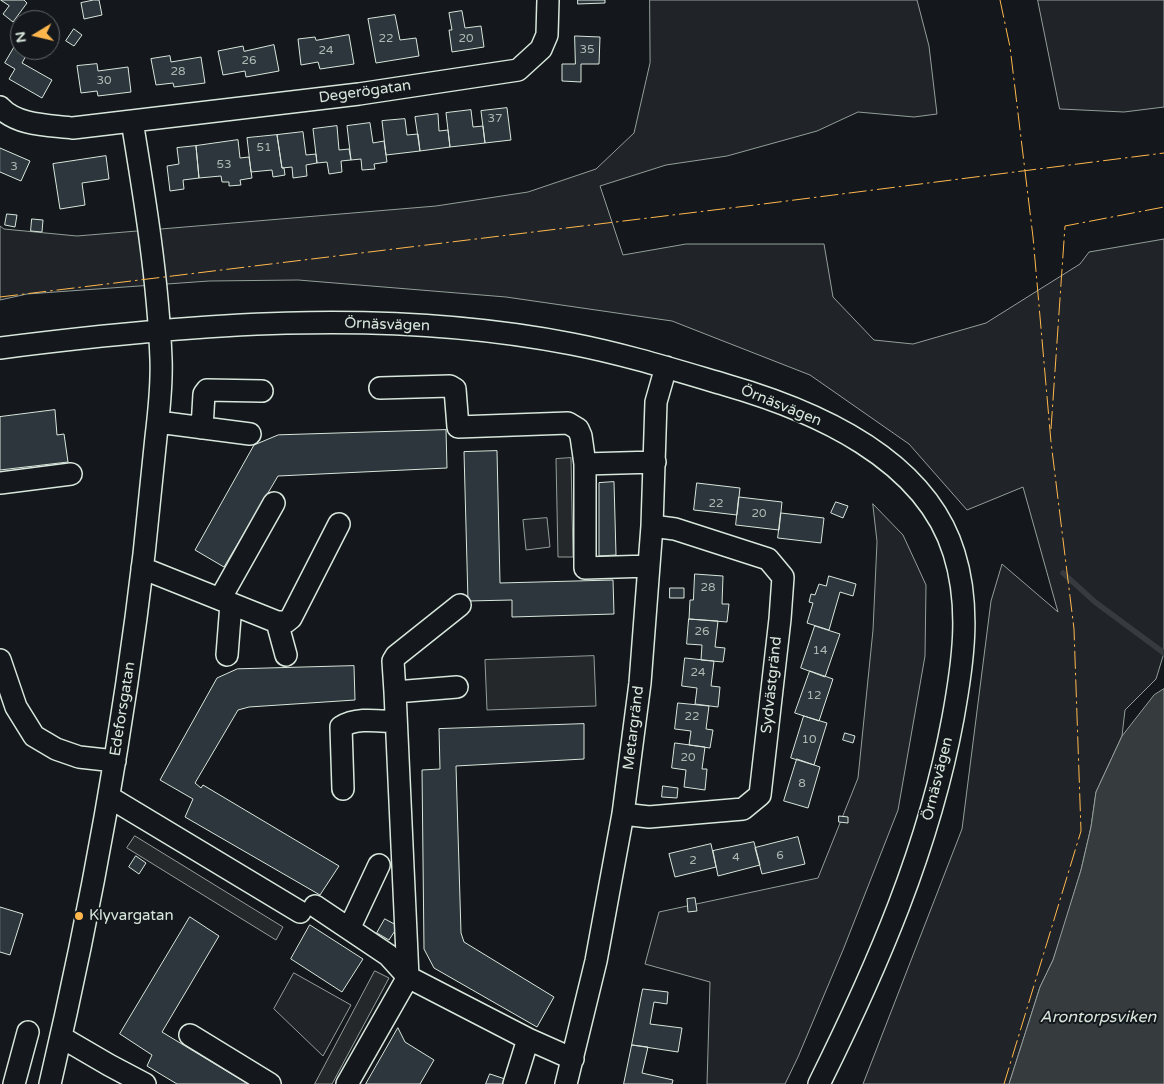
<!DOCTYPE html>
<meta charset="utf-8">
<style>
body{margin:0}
#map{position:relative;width:1164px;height:1084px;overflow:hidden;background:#14181c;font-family:"Varela Round",sans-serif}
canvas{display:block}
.north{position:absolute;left:10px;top:10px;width:50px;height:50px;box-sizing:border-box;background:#14181c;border:1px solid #626a69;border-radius:50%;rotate:261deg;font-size:14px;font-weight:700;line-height:20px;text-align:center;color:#d8e6dc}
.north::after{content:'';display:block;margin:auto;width:18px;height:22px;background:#ffb74d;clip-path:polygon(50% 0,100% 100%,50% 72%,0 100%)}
</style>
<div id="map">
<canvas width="1164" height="1084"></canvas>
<div class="north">N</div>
</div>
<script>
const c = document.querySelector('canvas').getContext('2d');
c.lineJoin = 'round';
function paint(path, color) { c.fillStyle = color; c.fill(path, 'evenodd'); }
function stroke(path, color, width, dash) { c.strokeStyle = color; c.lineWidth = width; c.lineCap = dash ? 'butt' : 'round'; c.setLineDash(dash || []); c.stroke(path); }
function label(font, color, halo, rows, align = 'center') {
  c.font = font + ' "Varela Round",sans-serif'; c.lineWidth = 4; c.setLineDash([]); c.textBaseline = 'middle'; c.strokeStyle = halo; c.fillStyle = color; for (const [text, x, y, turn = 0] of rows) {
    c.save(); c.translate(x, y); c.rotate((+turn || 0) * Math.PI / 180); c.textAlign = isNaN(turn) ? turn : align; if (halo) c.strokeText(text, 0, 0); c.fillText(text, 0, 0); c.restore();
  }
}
const green = new Path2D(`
 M650 0H917L929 46 937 114 914 117 858 112 817 131 727 156 666 165 600 186 623 255 686 244H824L833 297 874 340 913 344 986 323 1080 264 1089 252 1164 239V653L1156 679 1125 710 1122 736 1096 792 1091 827 1081 870 1061 937 1053 960 1040 987 1009 1084H863L962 829 991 601 1002 564 1058 612 1023 487 967 510 909 444 810 375 672 321 506 297 298 280 209 281 27 294 0 300V226L4 229 77 236 436 206 528 192 596 169 634 133 650 63Z
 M1038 0H1164V107L1124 112 1060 109Z
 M873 504 903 535 926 585 925 656 898 810 843 950 798 1057 785 1084H707L710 982 645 964 659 912 818 878 858 778 873 630 877 542Z
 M547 518 550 547 526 550 523 520Z
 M294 973 351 1005 323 1056 274 1009Z`);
const parking = new Path2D(`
 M571 458 573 557H558L556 459Z
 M594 656 596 706 487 710 485 660Z
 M135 836 283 927 276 940 127 848Z
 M375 971 389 978 332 1084H315Z`);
const water = new Path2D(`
 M1164 689V1084H1009L1040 987 1053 960 1081 870 1091 827 1096 792 1122 736 1154 695Z`);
const stream = new Path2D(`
 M1063 573 1095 602 1164 653`);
const building = new Path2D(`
 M1 0H24L27 3 13 22 3 14 9 6Z
 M94 0H99L102 15 84 19 81 3Z
 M578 0H605V3L578 4Z
 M462 11 465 28 481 26 484 47 452 52 449 30H452L449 13Z
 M395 15 400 40 416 38 419 56 376 63 368 19Z
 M74 29 82 35 74 46 66 41Z
 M349 35 354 64 320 69 318 62 301 65 298 39 315 37 316 40Z
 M575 36 600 37 599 64H581V82L562 81V64H575Z
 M18 41 20 42V50H29L22 63 52 80 42 98 9 79 15 69 5 63Z
 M274 45 279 71 246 77 245 71 223 75 218 51 243 46 244 51Z
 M170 56 171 62 201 57 205 83 174 87 173 83 156 85 151 59Z
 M97 64 98 71 128 67 131 92 98 96 97 91 81 93 77 66Z
 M507 108 511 140 485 143 481 111Z
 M471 110 473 127 483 126 485 143 450 147 446 113Z
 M438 114 439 131 448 130 450 147 420 151 415 117Z
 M405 119 407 135 418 134 420 151 386 155 382 121Z
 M370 123 373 143 384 141 387 162 374 164 375 169 362 170 361 159 351 160 347 126Z
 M337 126 339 150 349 149 351 160 341 161 342 172 329 174 327 162 317 163 313 129Z
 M303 132 306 155 316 154 317 163 306 165 307 176 293 178 292 167 282 168 277 135Z
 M277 135 282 168H284L285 175 273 177 272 170 251 172 247 138Z
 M238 140 240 158 249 157 252 178 240 180 241 185 229 186V182H222L221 176 199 178 196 146Z
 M196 146 199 178 183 180 184 189 170 191 167 166 179 164 177 148Z
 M0 148 30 161 21 181 0 172Z
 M106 156 109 179 82 183 85 205 60 209 53 164Z
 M7 214 17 215 15 227 5 225Z
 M32 219 43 220 42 232 31 231Z
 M55 410 57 435 64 434 68 462 0 470V417Z
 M446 430 447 468 278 476 224 567 195 550 254 445 278 435Z
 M497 451 500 583 613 580 614 614 512 617V600L468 601 464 452Z
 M614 482 616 555 599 556V483Z
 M697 483 740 488 737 515 694 510Z
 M739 497 782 502 779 530 736 525Z
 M836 502 848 506 843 518 831 513Z
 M781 513 824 518 821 543 778 538Z
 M695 574 723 576 722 604H729L727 622 689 619 690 600H693Z
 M829 576 856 584 853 596 840 592 829 630 807 623 813 603 809 602 811 594 815 595 819 584 826 586Z
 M670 588H684V598H670Z
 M689 619 718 621 715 647 725 648 723 662 701 660 702 645 687 644Z
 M815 626 840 634 825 677 801 668Z
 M685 658 714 661 711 686 720 687 718 707 695 704 697 688 682 686Z
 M354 666 355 700 249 707 238 710 195 783 201 788 203 785 339 866 320 895 185 817 193 799 160 780 217 678 237 669Z
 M810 671 833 679 819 721 795 713Z
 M678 703 709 706 706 729 713 730 710 748 689 745 691 731 675 729Z
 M804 716 827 723 814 765 791 758Z
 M584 724V759L456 766 461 933 464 942 554 997 537 1027 434 968 424 949 422 770 440 769 439 729Z
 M845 733 855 736 853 743 843 740Z
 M675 743 705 747 702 769H707L705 790 684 787 686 770 672 768Z
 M797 759 820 767 808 808 784 801Z
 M663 786 678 788 677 798 662 797Z
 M839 816 848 817V823L839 822Z
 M798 837 805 864 762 874 755 848Z
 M754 842 760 865 718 876 713 851Z
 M711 844 716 867 675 877 669 854Z
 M136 856 146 863 139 874 129 867Z
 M695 898 697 911 688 912 687 899Z
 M0 907 23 914 10 955 0 952Z
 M190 917 219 936 162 1032 248 1084H177L147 1066 152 1055 120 1034Z
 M385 919 398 926 389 940 377 933Z
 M310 925 363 959 342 992 291 959Z
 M643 989 668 992 667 1004 654 1002 650 1024 682 1028 678 1052 632 1045Z
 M398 1028 405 1042 434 1060 420 1084H366Z
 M632 1045 648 1047 642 1073 673 1080 672 1084H624Z
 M490 1074 505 1079 503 1084H486Z`);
const minor = new Path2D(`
 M0 107C17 126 50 125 73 128L359 94 518 70 541 49 547 35 548 0
 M0 348C189 324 383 307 572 344 624 354 675 370 726 385 813 410 925 458 954 553 971 607 963 663 953 718 929 848 877 967 819 1084
 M380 388 450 386 455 389 458 427 568 423 578 429 581 436 585 464V568L649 566
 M158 422 250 434
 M202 428 204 394 207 390 262 391
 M585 464 655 462
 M0 483 71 474
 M142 568 277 622H286L291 618 339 524
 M220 599 274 503
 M277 622 286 655
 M227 655 231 604
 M0 660 16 707 34 736 56 749 79 757 115 761
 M457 687 395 692 408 977 528 1039 573 1059
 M395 692 393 661 396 656 460 605
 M343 789 341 727C357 717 378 721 396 722
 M109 797 300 912
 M623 814 649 817 743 809 760 795 780 619 783 577 768 559 675 529 652 526
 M315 906 388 955 408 977 347 1084
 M349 929 379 865
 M190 1035 270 1084
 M61 1037 109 1065 145 1084
 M14 1084 28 1032
 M50 1084C91 909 123 732 144 554 148 515 152 476 156 437 159 412 162 385 161 359 158 279 145 200 132 121
 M514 1084 528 1039
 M566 1084 596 961 623 814 640 683 652 526 656 402 666 367`);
const power = new Path2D(`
 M1000 0 1010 47 1033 237 1051 442 1074 629 1081 831 1004 1084
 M0 297 763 204 1164 153
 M1051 429 1065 226 1164 207`);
const markers = [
 [79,916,5,"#ffb74d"]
];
const numberNames = [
 ["22",386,39],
 ["20",466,39],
 ["35",587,50],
 ["24",326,51],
 ["26",249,61],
 ["28",178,72],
 ["30",104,81],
 ["37",495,119],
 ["51",264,148],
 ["53",224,165],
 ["3",14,167],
 ["22",716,504],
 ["20",759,514],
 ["28",708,588],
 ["26",702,632],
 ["14",820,651],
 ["24",698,673],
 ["12",814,696],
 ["22",692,717],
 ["10",809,740],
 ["20",688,758],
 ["8",802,784],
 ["6",780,856],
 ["4",736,858],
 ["2",693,861]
];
const streetNames = [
 ["Degerögatan",365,92,-8],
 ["Örnäsvägen",387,325,2],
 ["Örnäsvägen",781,406,22],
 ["Sydvästgränd",772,685,-84],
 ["Edeforsgatan",123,709,-81],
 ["Metargränd",634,728,-83],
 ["Örnäsvägen",938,779,-76]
];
const poiNames = [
 ["Klyvargatan",89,916]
];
const waterNames = [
 ["Arontorpsviken",1098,1018]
];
paint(green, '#202428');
stroke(green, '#939e99', 1);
paint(parking, '#24282b');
stroke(parking, '#939e99', 1);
paint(water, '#363b3e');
stroke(water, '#939e99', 1);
stroke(stream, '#363b3e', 5.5);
paint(building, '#2c363c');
stroke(building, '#d8e6dc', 1);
stroke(minor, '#d8e6dc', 24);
stroke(minor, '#14181c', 21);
stroke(power, '#ffb74d', 1, [18, 4, 2.5, 4]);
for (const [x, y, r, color] of markers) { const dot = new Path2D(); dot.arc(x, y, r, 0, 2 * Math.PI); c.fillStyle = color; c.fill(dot); stroke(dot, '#14181c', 2); }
label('12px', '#adbab4', null, numberNames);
label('15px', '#d8e6dc', '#14181c', streetNames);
label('15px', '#d8e6dc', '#14181c', poiNames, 'left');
label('italic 16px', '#d8e6dc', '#14181c', waterNames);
</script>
